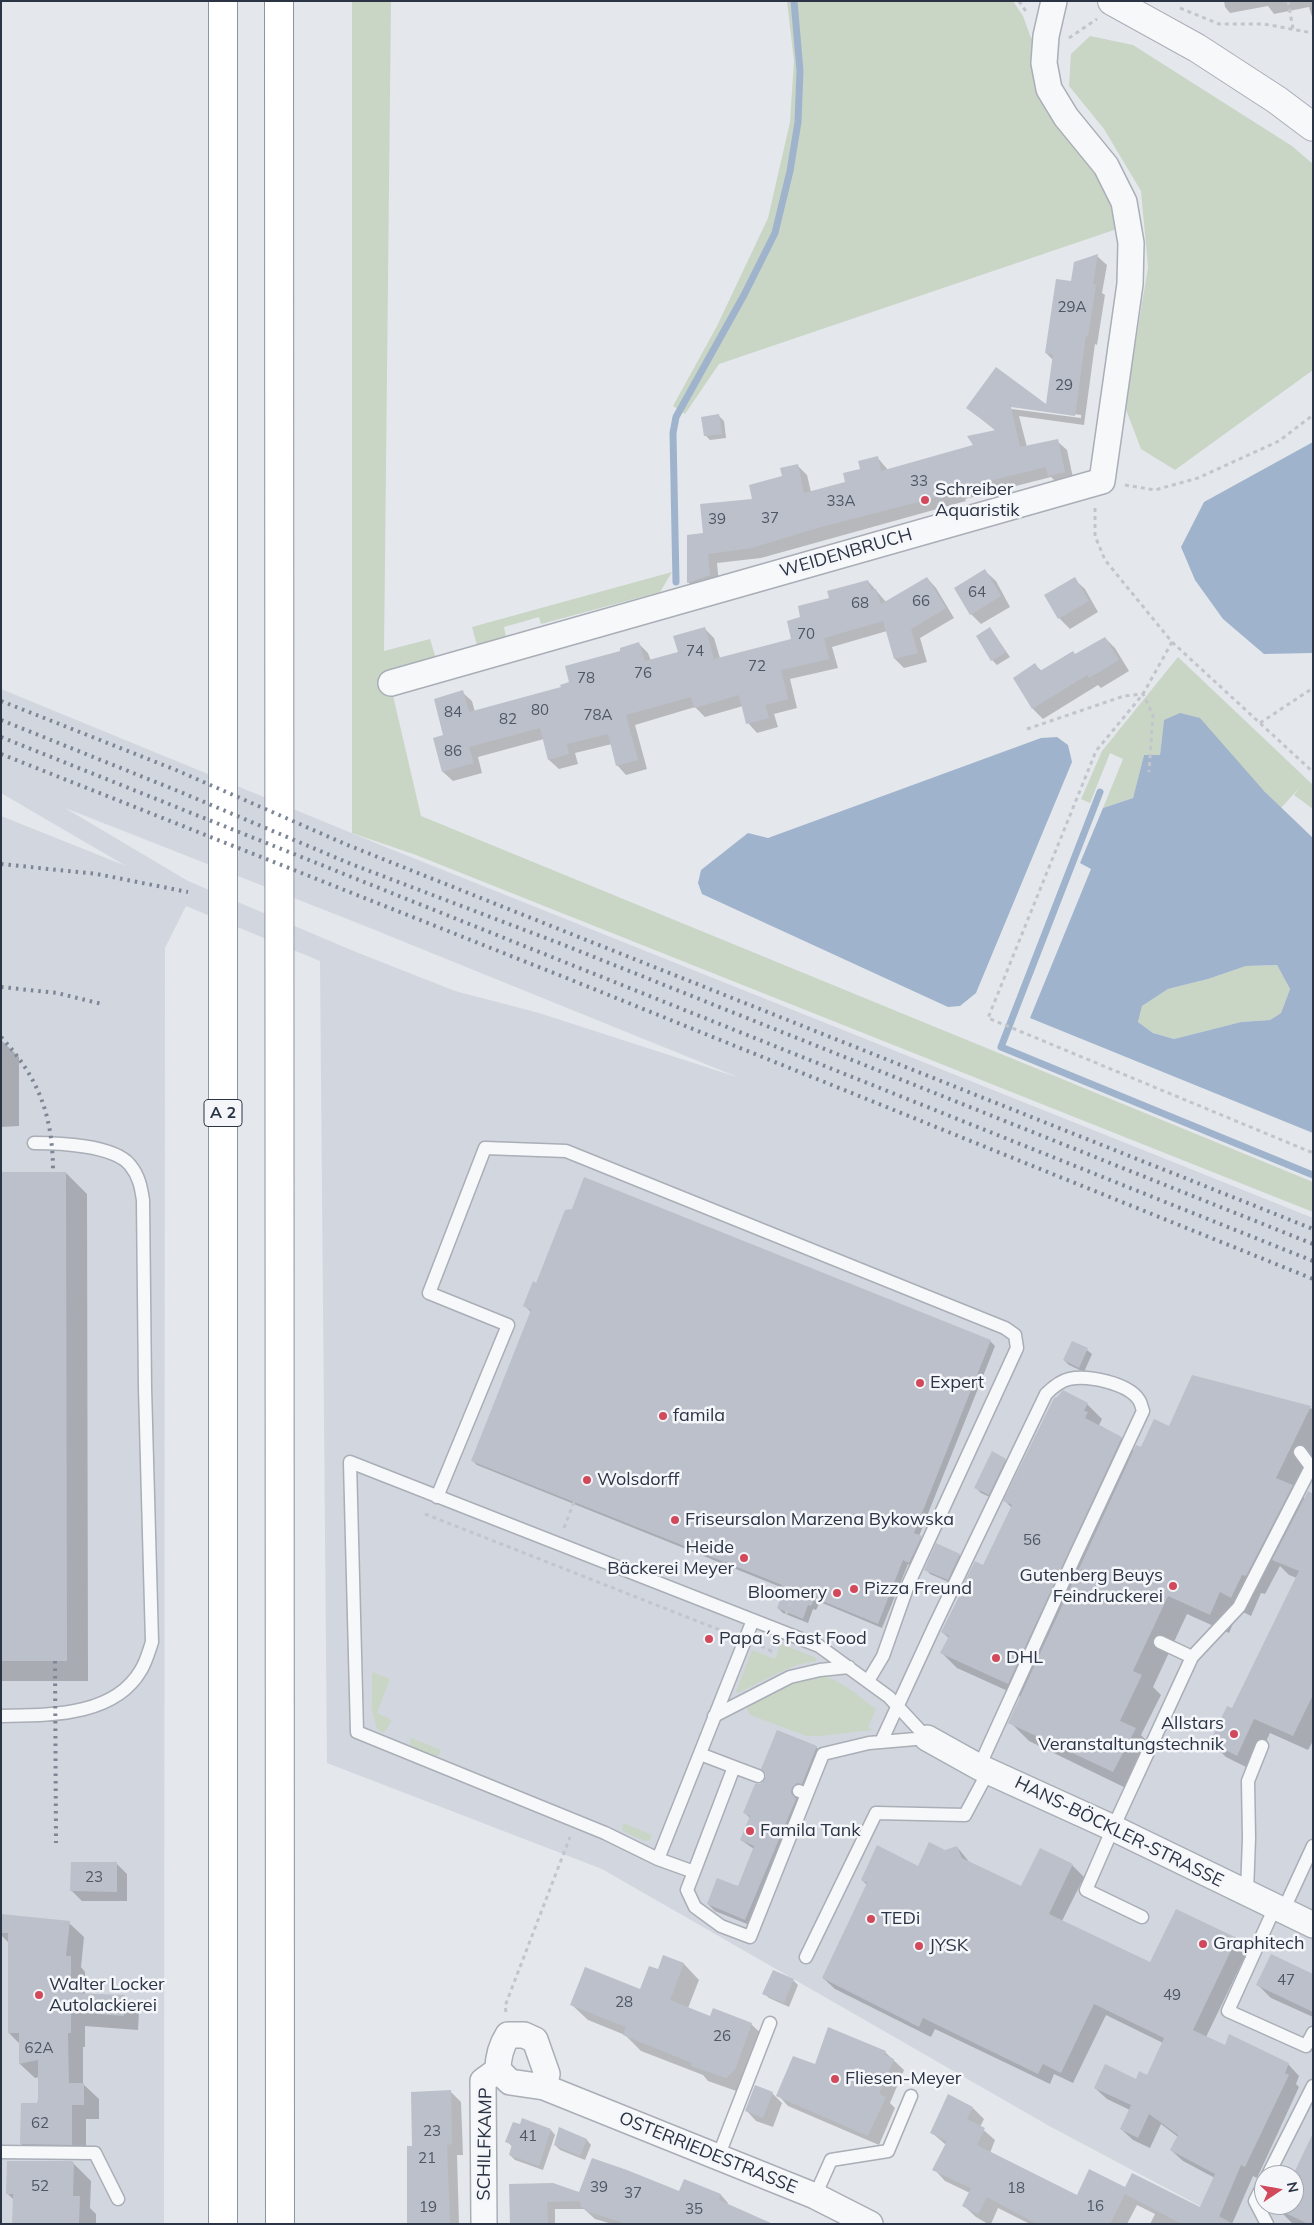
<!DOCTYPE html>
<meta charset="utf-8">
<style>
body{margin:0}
#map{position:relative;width:1314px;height:2225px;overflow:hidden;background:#e4e7ec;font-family:Mulish,sans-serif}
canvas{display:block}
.frame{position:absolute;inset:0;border:2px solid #2b3445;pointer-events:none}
.north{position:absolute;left:1254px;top:2165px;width:50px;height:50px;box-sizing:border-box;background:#f4f6f9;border:1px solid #a4a8b1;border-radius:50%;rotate:78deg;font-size:14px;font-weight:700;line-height:20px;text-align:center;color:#2b3445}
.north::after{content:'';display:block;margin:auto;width:18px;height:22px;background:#d1495b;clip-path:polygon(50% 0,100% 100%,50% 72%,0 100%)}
</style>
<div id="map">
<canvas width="1314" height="2225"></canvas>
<div class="frame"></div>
<div class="north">N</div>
</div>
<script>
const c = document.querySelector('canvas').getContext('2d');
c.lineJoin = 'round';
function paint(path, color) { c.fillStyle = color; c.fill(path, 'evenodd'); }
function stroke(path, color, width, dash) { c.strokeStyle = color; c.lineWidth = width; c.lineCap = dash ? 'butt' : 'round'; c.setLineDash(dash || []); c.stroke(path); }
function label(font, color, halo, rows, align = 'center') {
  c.font = font + ' Mulish,sans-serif'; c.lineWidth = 5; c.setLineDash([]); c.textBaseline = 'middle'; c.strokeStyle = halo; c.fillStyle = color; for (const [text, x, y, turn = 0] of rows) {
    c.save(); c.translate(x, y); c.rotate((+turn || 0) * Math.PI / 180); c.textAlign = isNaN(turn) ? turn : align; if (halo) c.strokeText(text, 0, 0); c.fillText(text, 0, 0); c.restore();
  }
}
const built = new Path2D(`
 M1 689 388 848 1313 1218V2224H1234L1051 2127 602 1869 327 1763 320 961 186 906 165 948 164 2224H1V816L126 866 1 793ZM65 808 360 924 740 1078 539 1013 455 991 356 952 188 881ZM1264 2175H1294V2205H1264Z`);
const green = new Path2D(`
 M352 1H391L384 651 430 639 436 659 388 674 421 816 1313 1182V1212L416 855 352 833Z
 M787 1H1013L1023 16 1031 38H1037L1040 92 1046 111 1107 190 1117 229 719 364 685 414 673 406 717 326 768 218 790 122 794 61Z
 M1090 36 1133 45 1292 146 1313 164V370L1175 470 1141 449 1125 407 1148 267 1141 191 1104 129 1069 86 1071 54Z
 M672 572 660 592 541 624 539 617 504 627 507 641 478 649 472 627Z
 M1178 657 1313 785V809L1294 795 1300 787 1281 808 1264 791 1164 720 1160 755H1144L1133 798 1103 808 1123 759 1110 753 1090 803 1081 799 1102 751Z
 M1277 965 1290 989 1281 1013 1270 1020 1241 1022 1174 1039 1153 1033 1138 1022 1142 1006 1168 989 1208 979 1246 966Z
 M781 1644 816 1658V1661L797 1665 780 1672 738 1693 736 1692 752 1650 775 1659Z
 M372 1672 390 1679 377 1713 392 1720 384 1733 377 1729 372 1710Z
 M819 1676C839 1677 860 1698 876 1709L868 1727 872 1730 819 1736H807L750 1715 747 1708C756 1693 802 1679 819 1676Z
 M411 1738 441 1750 438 1756H433L412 1748 410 1744Z
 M623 1823 652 1835 650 1840 645 1841 624 1832 622 1828Z`);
const water = new Path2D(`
 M1313 442V653L1264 654 1223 619 1195 580 1181 547 1204 502Z
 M1180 713 1200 718 1264 791 1313 838V1133L1030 1018 1091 869 1080 863 1103 808 1133 798 1144 755H1160L1164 720ZM1277 965 1290 989 1281 1013 1270 1020 1241 1022 1174 1039 1153 1033 1138 1022 1142 1006 1168 989 1208 979 1246 966Z
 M1057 737 1068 745 1072 762 976 993 960 1006 948 1007 702 894 698 883 701 870 748 833 768 838 1041 738Z`);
const shadow = new Path2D(`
 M1224 1H1313V20L1309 7 1274 14 1268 6 1230 13 1225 7Z
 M1097 256 1107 265 1102 293 1105 295 1097 345 1095 344 1084 425 1019 416 1027 447 1057 441 1067 450 1074 482 1059 485 1051 477 965 499 966 501 761 558 717 563 719 585 698 592 688 582V536L705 535 702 505 754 500 751 486 783 477 781 469 797 465 807 475 811 492 847 482 845 474 861 470 859 462 877 457 888 470 975 446 969 437 996 431 968 408 997 369 1047 406 1053 360 1046 353 1057 281 1072 283 1075 263ZM1005 405 1081 415V418L1004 408Z
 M719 416 724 421 726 438 710 440 705 435Z
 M985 571 996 581 1010 607 981 624 971 614Z
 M927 578 936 588 954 618 920 638 927 662 904 668 895 659 887 631 832 647 838 668 790 679 797 708 774 714 778 727 757 733 748 723 743 706 705 717 695 707 635 725 647 769 626 775 617 765 612 744 575 753 578 764 559 769 549 760 544 739 478 757 482 773 453 781 443 772 445 735 462 692 472 701 475 712 563 688 622 652 639 644 648 653 651 661 680 653 704 628 714 638 720 658 793 640 802 618 830 599 868 581 886 602Z
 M1074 579 1085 589 1098 612 1070 629 1060 619 1046 596Z
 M990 628 1010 657 997 665 992 660Z
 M1105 638 1115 648 1129 671 1101 688 1098 685 1043 719 1033 709 1035 665 1042 671 1076 656Z
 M1 1040 19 1057V1126L1 1127Z
 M1 1173H66L87 1194 88 1681H1Z
 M525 1306 990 1341 995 1346 919 1536 926 1542 914 1567 908 1564 882 1628 820 1602 816 1610 813 1609 808 1623 783 1613 778 1608 783 1596V1588L477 1465 472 1460 531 1312Z
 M1087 1350 1092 1354 1084 1372 1069 1365 1064 1360Z
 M1193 1377 1313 1409V1460L1298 1492 1305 1499 1313 1495V1741L1308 1750 1270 1733 1252 1770 1226 1757 1211 1742 1232 1709 1297 1578 1289 1575 1280 1566 1265 1594 1261 1593 1251 1616 1239 1610 1229 1633 1187 1614 1153 1687 1161 1695 1141 1735 1154 1748 1132 1791 1029 1741 1010 1722 1021 1697 957 1668 942 1653 949 1638 942 1632 983 1567 1012 1508 1005 1501 1087 1404 1102 1419 1099 1425 1121 1438 1134 1451 1170 1428Z
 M1005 1460 1010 1465 994 1499 981 1493 976 1488Z
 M959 1555 964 1560 953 1584 930 1574 926 1569Z
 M816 1747 823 1754 809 1790 798 1795 797 1801 802 1806 752 1926 715 1911 708 1904 738 1888 754 1849 741 1840 750 1818 745 1813 760 1785Z
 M957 1847 970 1863 1022 1888 1072 1865 1084 1877 1062 1921 1151 1964 1236 1939 1248 1950 1206 2037 1225 2046 1288 2064 1299 2076 1296 2084 1299 2087 1257 2178 1253 2176 1232 2224H1150L1155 2214 1137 2205 1127 2224H1030L998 2208 991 2224H988L976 2217 964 2206 970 2193 945 2181 934 2169 946 2145 931 2132 973 2108 984 2119 980 2127 995 2140 990 2153 1077 2196 1125 2189 1200 2209 1215 2178 1183 2161 1171 2150 1178 2137 1161 2124 1150 2148 1133 2140 1121 2129 1130 2110 1107 2099 1095 2088 1137 2080 1148 2076 1163 2043 1106 2015 1073 2083 1054 2074 1050 2084 935 2029 931 2037 835 1989 823 1978 867 1885 862 1880 918 1868 945 1851Z
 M117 1864 127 1874V1901H82L71 1890Z
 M1 1915 69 1923 84 1937 81 1967 85 1972V1995L124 1997 139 2011 138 2030 85 2026V2047H83V2084L99 2099V2119H86V2159L36 2158 21 2144 38 2105 39 2077 35 2078 20 2064V2044L9 2033V1943L1 1935Z
 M664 1956 684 1964 699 1980 688 2008 711 2017 751 2024 767 2039 742 2093 708 2081 703 2075 641 2051 625 2035 588 2020 572 2005 641 1990 658 1971Z
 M1313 1975V2017L1271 1998 1258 1985Z
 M793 1980 798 1985 789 2007 769 1998 764 1993Z
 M885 2052 904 2070 890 2103 895 2108 879 2145 788 2106 778 2095 815 2065Z
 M450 2091 461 2102 463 2155H457L459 2224H409L413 2147Z
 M772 2093 782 2103 773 2127 756 2121 746 2110Z
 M551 2130 555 2135 543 2170 515 2160 510 2155 512 2146 507 2142Z
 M587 2140 591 2145 585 2160 560 2150 555 2145Z
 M72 2162 91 2181 90 2208 96 2214V2224H14V2200L8 2194Z
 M685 2181 721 2195 728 2203 727 2205 770 2224H612L595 2219 584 2209H555V2224H512L511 2185 580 2193H680Z
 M1280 2205H1294L1313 2224H1293L1278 2209Z`);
const stream = new Path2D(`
 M676 582 673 433 676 417 744 295 775 233 790 171 798 122 800 71 794 1
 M1100 792 1001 1047 1313 1175`);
const building = new Path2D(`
 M1098 254 1093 284 1096 285 1088 336 1086 335 1075 416 1011 407 1020 447 1058 439 1065 472 1048 476 1046 467 957 489V492L821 527 751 548 708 554 710 575 687 583V535L703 533 700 504 752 499 749 485 782 476 780 468 798 464 804 493 845 482 843 473 860 469 858 461 878 456 881 471 973 445 967 436 996 430 966 408 996 367 1046 404 1053 354 1045 353 1056 279 1071 281 1074 262Z
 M719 414 722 434 704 436 701 417Z
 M985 569 1001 596 970 615 954 588Z
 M927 577 946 608 911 629 918 653 894 659 883 621 824 638 829 659 781 670 788 699 765 705 769 718 746 724 739 695 694 708 691 697 626 715 638 760 616 766 608 734 567 744 569 754 548 760 540 728 469 747 474 763 442 772 433 738 443 735 434 699 463 690 469 712 561 687 560 685 569 682 565 666 620 651V648L639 642 645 661 678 652 673 636 705 627 714 659 791 639 787 621 800 617 798 606 829 598 827 591 868 580 871 590 876 589 881 604Z
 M1075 577 1089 601 1058 619 1044 595Z
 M990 627 1006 652 991 661 976 636Z
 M1105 637 1119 660 1089 678 1087 675 1032 709 1013 678 1035 663 1040 671 1073 651 1075 654Z
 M1 1172H66L67 1661H1Z
 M584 1177 991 1340 914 1533 922 1536 909 1563 903 1560 878 1624 815 1598 811 1606 808 1605 803 1619 777 1608 782 1595 779 1593 782 1585 471 1461 531 1310 523 1306 533 1281 536 1283 565 1210 572 1209Z
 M1072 1341 1088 1348 1079 1368 1063 1360Z
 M1192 1375 1311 1406 1276 1478 1293 1485 1246 1576 1242 1575 1231 1598 1220 1592 1210 1615 1168 1596 1133 1671 1142 1675 1120 1721 1136 1728 1113 1772 1008 1723 1136 1445 1141 1447 1154 1419 1169 1426Z
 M1063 1390 1088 1403 1084 1411 1088 1412 1085 1418 1122 1437 1008 1684 940 1653 949 1636 941 1632 964 1587H962L975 1561 983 1565 1012 1505 1003 1501 1054 1398 1057 1397Z
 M992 1451 1006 1459 989 1495 974 1488Z
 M1308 1491 1313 1494V1695L1293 1736 1254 1719 1237 1756 1210 1742 1227 1706 1232 1708 1299 1571 1272 1560Z
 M936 1543 960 1554 948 1580 924 1570Z
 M777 1730 817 1746 802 1784 797 1783 792 1788 791 1793 796 1799 745 1920 707 1904 717 1878 738 1886 754 1846 740 1840 750 1816 743 1813 755 1784H760L765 1779 766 1774 761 1769Z
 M929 1842 945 1850 957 1846 962 1858 1021 1886 1040 1848 1073 1864 1049 1914 1150 1962 1176 1909 1237 1938 1193 2030 1225 2045 1229 2034 1289 2063 1285 2073 1289 2075 1245 2167 1241 2165 1219 2217 1232 2224H1182L1125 2194 1110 2224H1037L987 2197 978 2214 962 2206 971 2188 932 2170 947 2141 930 2133 948 2094 973 2107 967 2119 985 2128 977 2145 1077 2195 1089 2169 1125 2187 1132 2173 1200 2207 1215 2174 1170 2150 1178 2135 1149 2114 1138 2138 1120 2129 1131 2105 1094 2088 1105 2064 1136 2079 1139 2071 1147 2075 1164 2038 1094 2004 1061 2073 1043 2064 1038 2074 923 2018 919 2027 822 1978 867 1883 861 1880 877 1845 918 1866Z
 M71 1862H117V1892L70 1891Z
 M1 1914 70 1921 66 1956H71V1993L125 1995 124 2016 71 2012V2033H68L69 2083H84V2105H72V2145L20 2144 21 2103H37L38 2099V2060L19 2064V2033H8V1933H1Z
 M1271 1954 1313 1974V2012L1256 1985Z
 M663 1955 684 1963 670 2000 710 2016 713 2008 752 2023 735 2070 726 2078 691 2066 692 2063 623 2035 626 2027 570 2005 585 1967 640 1989 649 1966 658 1969Z
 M773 1970 794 1979 784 2003 762 1994Z
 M828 2027 886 2051 884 2055 894 2059 879 2094 886 2097 868 2136 776 2096 793 2056 815 2064Z
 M755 2085 773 2092 763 2118 745 2111Z
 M451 2090 452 2144 447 2145 450 2224H407V2146H412L411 2092Z
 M522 2118 551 2129 539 2166 509 2155 512 2144 505 2142 513 2122 520 2124Z
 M559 2127 587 2139 580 2156 554 2145Z
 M1313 2133V2224H1308L1277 2209 1279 2205H1294L1293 2175Z
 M592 2158 627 2170 679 2191 684 2179 721 2194 719 2200 773 2224H627L586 2211V2209L581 2207 580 2201 547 2202 548 2224H510L509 2184 553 2183 579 2192Z
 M7 2161H72L74 2163 73 2196H80L79 2224H12L13 2194H6Z`);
const path = new Path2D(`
 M1019 1 1027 13
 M1288 1 1293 29
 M1180 8 1219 24H1264L1313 33
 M1069 38 1097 19
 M1125 485 1155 490 1198 478 1279 441 1313 415
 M1095 508V536L1105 560 1172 642 1313 772
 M1172 642 1143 694 1096 751 988 1018 1313 1153
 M1260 723 1313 688
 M1027 729 1124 696 1143 694 1153 715 1149 772
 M425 1514 730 1634
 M564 1528 574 1502
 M786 1614 792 1599
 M761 1646 771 1651 773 1646
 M506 2012 505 2006 570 1837`);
const service = new Path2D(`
 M437 1497 508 1325 429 1293 485 1148 566 1151 1005 1328 1015 1335 1017 1348 908 1585 883 1656 868 1681
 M1192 1657 1239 1607 1311 1467 1300 1452
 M1 1716C48 1715 114 1717 141 1670 146 1662 149 1651 152 1642L145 1388 143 1200C141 1187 139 1176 130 1165 114 1145 58 1143 34 1143
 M714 1716 790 1677 820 1670 849 1667
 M881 1742 934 1627 1046 1394C1053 1387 1060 1381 1069 1379 1088 1375 1128 1383 1139 1400 1141 1403 1142 1408 1143 1411L1076 1554 979 1767
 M700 1754 734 1767
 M758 1776 734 1767 694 1872 658 1859 605 1833 357 1732 350 1462 819 1646 889 1697 927 1738
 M799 1791 807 1794 823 1754 869 1743 927 1738
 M658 1859 753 1620
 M694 1872 687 1890 695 1907 721 1926 750 1937 807 1794
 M1247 1893 1249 1838 1248 1781 1262 1746
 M1275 1907 1228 2011 1306 2046 1313 2033
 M1283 1911 1313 1846
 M1142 1917 1086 1890 1113 1828 1192 1657 1160 1642
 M806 1957 876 1813 965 1815 989 1770
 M1 2152 95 2153 118 2199
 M718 2157 770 2023
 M1268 2175 1313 2086
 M1264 2183 1255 2201 1267 2224
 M815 2196 831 2160 888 2151 911 2096`);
const minor = new Path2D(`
 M391 683 1102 481 1130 284 1131 243 1124 202 1106 166 1066 117 1049 89 1044 63 1046 36 1054 1
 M927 1738 979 1767 1113 1828 1313 1925
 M544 2087 547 2074 535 2040 524 2035H508C501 2046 498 2057 498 2070L510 2082 544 2087 815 2196 870 2224
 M484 2224 483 2081 498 2070`);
const tertiary = new Path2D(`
 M1112 1 1197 48 1277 100 1313 127`);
const motorway = new Path2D(`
 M279 1 280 2224
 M223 2224V1`);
const rail = new Path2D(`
 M1 701 176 770 350 846 1313 1229
 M1 720 178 791 351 864 564 945 1313 1244
 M1 737 1313 1261
 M1 754 559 975 1313 1279
 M1 864 97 874 188 892
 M1 987 57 993 102 1004
 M1 1037C39 1078 53 1116 53 1172
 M55 1661 56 1843`);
const markers = [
 [925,500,5,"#d1495b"],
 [920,1383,5,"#d1495b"],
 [663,1416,5,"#d1495b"],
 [587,1480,5,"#d1495b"],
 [675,1520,5,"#d1495b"],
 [744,1558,5,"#d1495b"],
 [1173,1586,5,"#d1495b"],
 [854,1589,5,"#d1495b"],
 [837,1593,5,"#d1495b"],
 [709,1639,5,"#d1495b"],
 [996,1658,5,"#d1495b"],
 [1234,1734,5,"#d1495b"],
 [750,1831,5,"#d1495b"],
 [871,1919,5,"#d1495b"],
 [1203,1944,5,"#d1495b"],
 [919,1946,5,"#d1495b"],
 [39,1995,5,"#d1495b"],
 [835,2079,5,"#d1495b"]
];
const numberNames = [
 ["29A",1072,307],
 ["29",1064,385],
 ["33",919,481],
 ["33A",841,501],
 ["37",770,518],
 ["39",717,519],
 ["64",977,592],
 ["66",921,601],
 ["68",860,603],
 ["70",806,634],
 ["74",695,651],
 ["72",757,666],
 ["76",643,673],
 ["78",586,678],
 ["80",540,710],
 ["84",453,712],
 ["78A",598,715],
 ["82",508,719],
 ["86",453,751],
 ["56",1032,1540],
 ["23",94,1877],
 ["47",1286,1980],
 ["49",1172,1995],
 ["28",624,2002],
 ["26",722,2036],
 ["62A",39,2048],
 ["62",40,2123],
 ["23",432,2131],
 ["41",528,2136],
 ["21",427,2158],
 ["52",40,2186],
 ["39",599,2187],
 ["18",1016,2188],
 ["37",633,2193],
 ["16",1095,2206],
 ["19",428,2207],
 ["35",694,2209]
];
const shields = [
 [223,1113,38]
];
const shieldNames = [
 ["A 2",223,1113]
];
const poiNames = [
 ["Schreiber",935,490],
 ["Aquaristik",935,511],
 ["Expert",930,1383],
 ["famila",673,1416],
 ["Wolsdorff",597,1480],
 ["Friseursalon Marzena Bykowska",685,1520],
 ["Heide",734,1548,"right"],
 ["Bäckerei Meyer",734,1569,"right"],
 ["Gutenberg Beuys",1163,1576,"right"],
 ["Feindruckerei",1163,1597,"right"],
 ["Pizza Freund",864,1589],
 ["Bloomery",827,1593,"right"],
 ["Papa´s Fast Food",719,1639],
 ["DHL",1006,1658],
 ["Allstars",1224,1724,"right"],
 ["Veranstaltungstechnik",1224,1745,"right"],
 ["Famila Tank",760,1831],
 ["TEDi",881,1919],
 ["Graphitech",1213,1944],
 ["JYSK",929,1946],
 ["Walter Locker",49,1985],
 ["Autolackierei",49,2006],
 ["Fliesen-Meyer",845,2079]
];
const streetNames = [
 ["WEIDENBRUCH",846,553,-16],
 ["HANS-BÖCKLER-STRASSE",1119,1832,26],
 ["SCHILFKAMP",485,2144,-89],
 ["OSTERRIEDESTRASSE",708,2153,22]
];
paint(built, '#d2d6de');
paint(green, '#c9d6c5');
paint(water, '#9fb4cc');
paint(shadow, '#0003');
stroke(stream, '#9fb4cc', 7);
paint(building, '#bbc0ca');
stroke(service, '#a9aeb7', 15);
stroke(minor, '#a9aeb7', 28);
stroke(tertiary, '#a9aeb7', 30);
stroke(motorway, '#8b94a3', 30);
stroke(path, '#c2c5cb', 3, [4, 4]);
stroke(service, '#f7f8fa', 12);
stroke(minor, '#f7f8fa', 25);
stroke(tertiary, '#f7f8fa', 28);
stroke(motorway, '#fff', 28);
stroke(rail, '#7d8696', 4, [2.5, 5]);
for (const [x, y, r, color] of markers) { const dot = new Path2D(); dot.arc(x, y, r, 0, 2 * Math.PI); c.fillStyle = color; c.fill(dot); stroke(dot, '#f4f6f9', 2); }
label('15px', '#4f5766', null, numberNames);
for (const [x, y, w] of shields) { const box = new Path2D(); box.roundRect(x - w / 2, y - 13.5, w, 27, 4); c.fillStyle = '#f4f6f9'; c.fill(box); stroke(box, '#2b3445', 1); }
label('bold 16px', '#2b3445', null, shieldNames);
label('18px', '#2b3445', '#f4f6f9', poiNames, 'left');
label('18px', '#2b3445', '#f4f6f9', streetNames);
</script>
